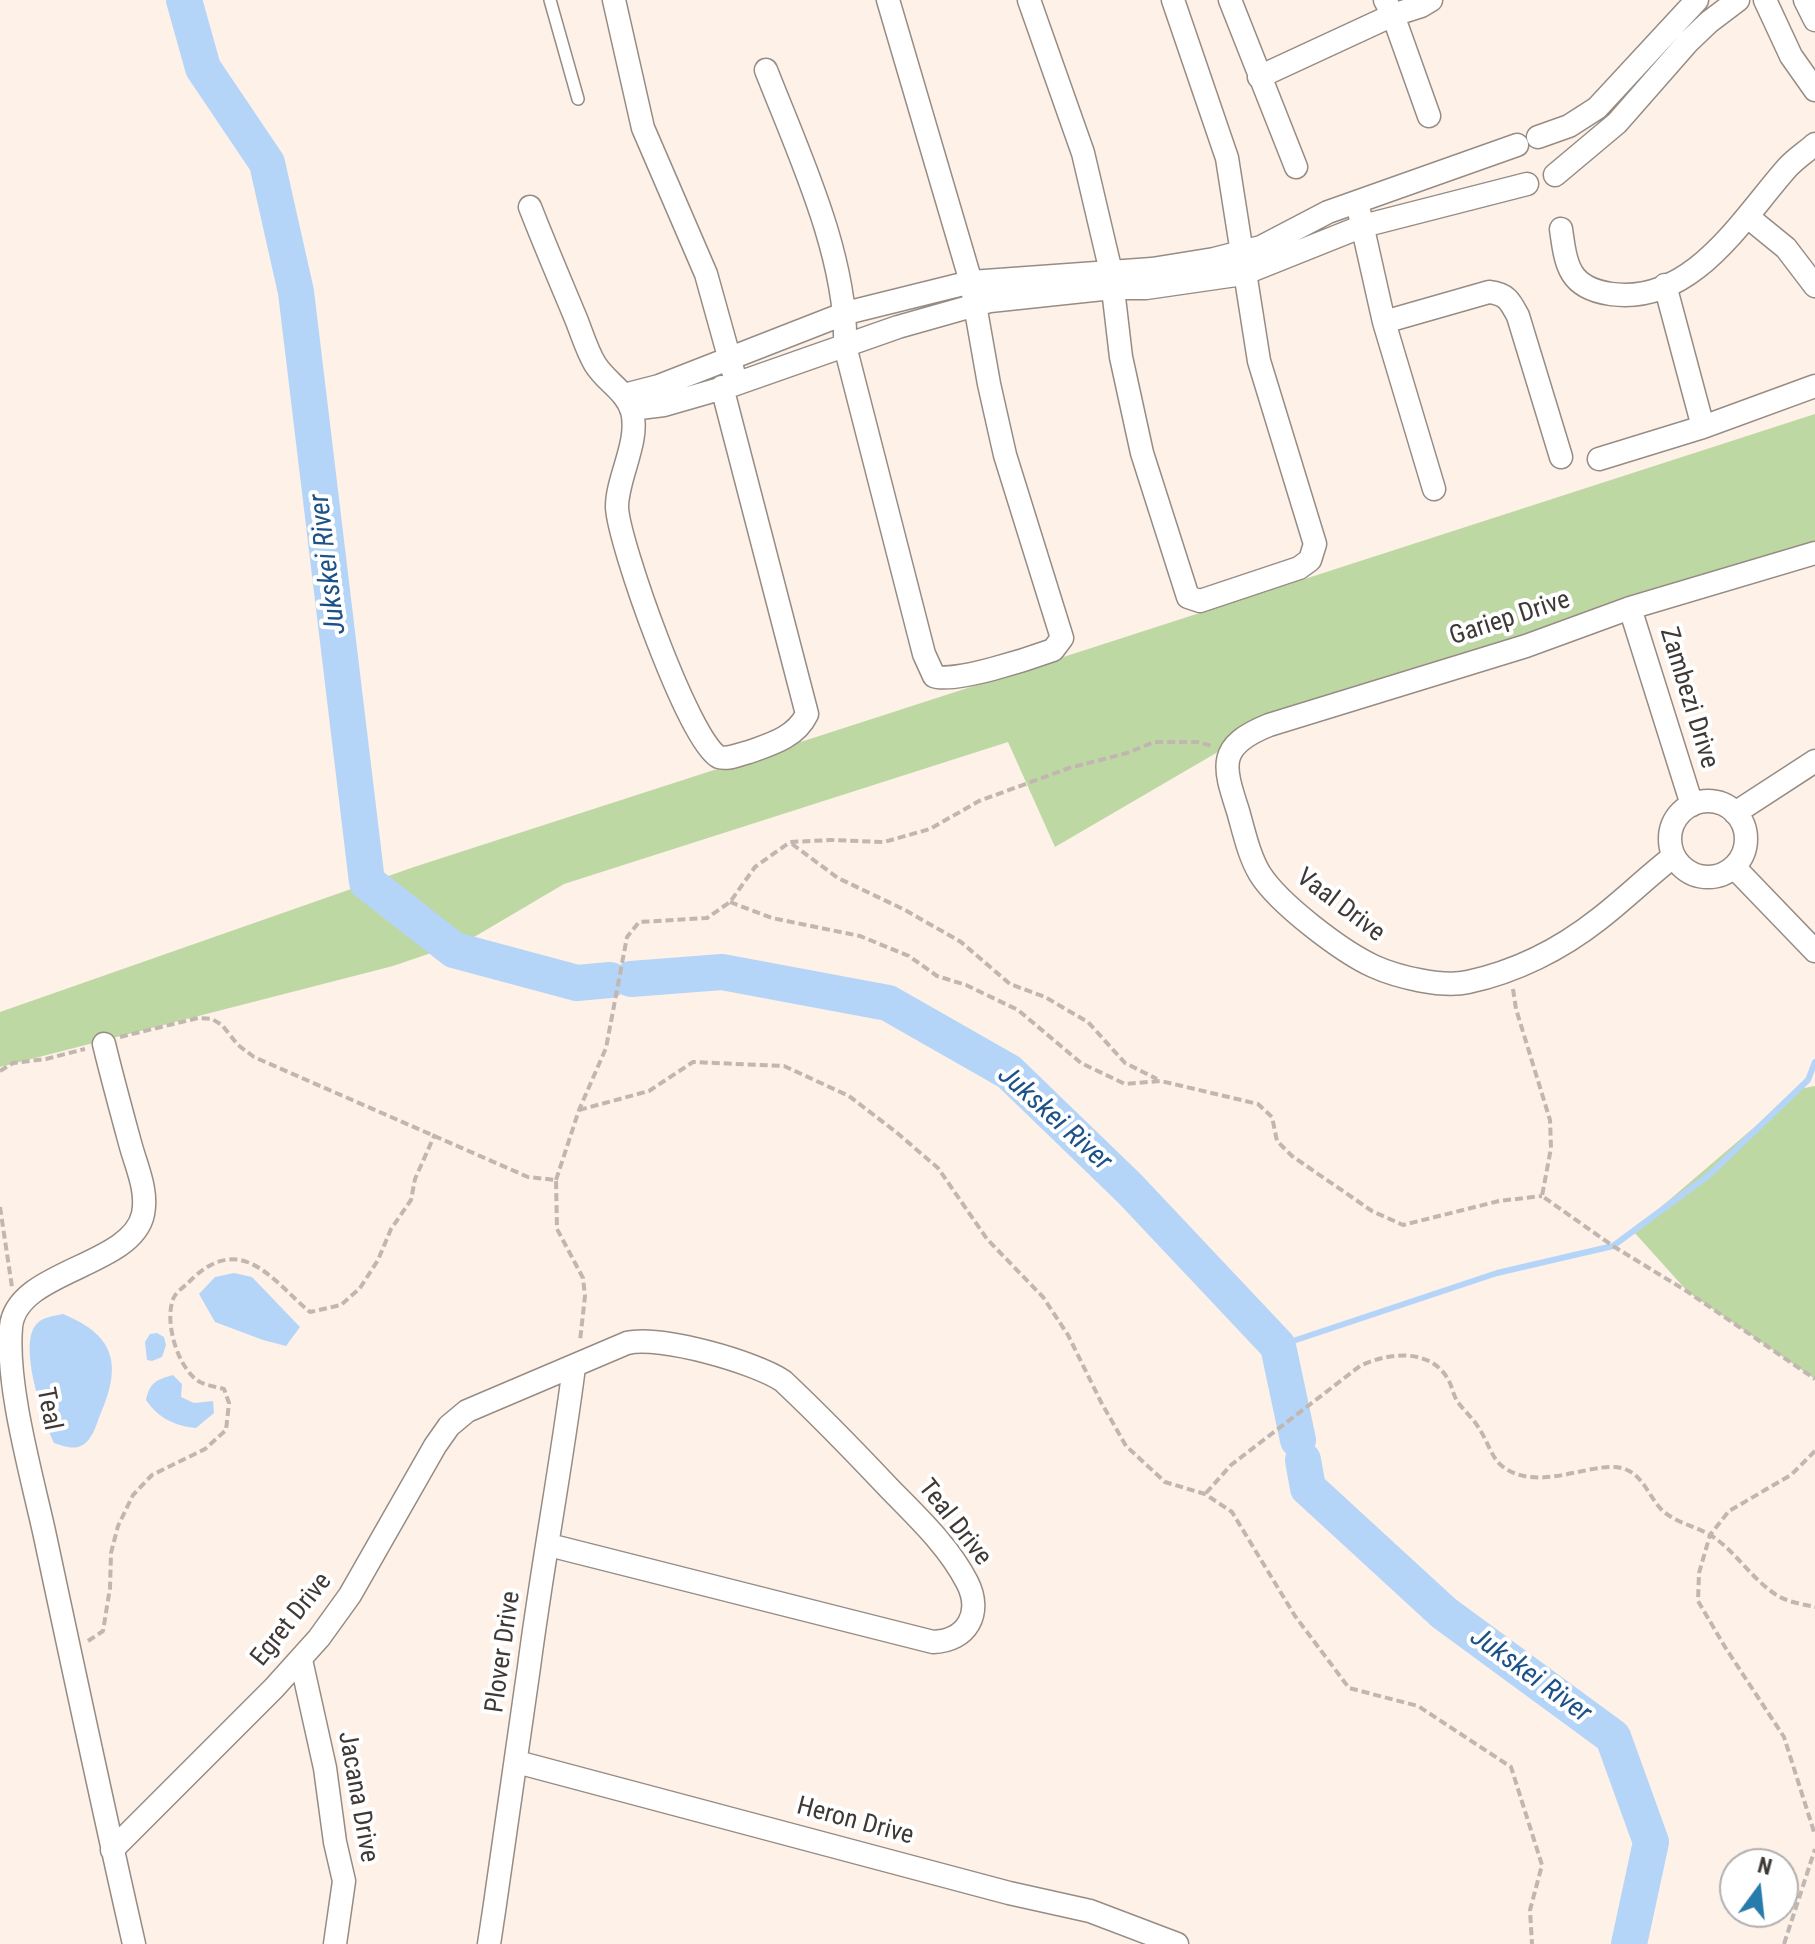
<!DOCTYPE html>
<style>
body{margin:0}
#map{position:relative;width:1815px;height:1944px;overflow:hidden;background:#fdf1e8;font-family:"Roboto Condensed",sans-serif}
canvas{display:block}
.north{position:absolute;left:1719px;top:1848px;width:80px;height:80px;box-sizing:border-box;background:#fff;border:2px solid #b2b0af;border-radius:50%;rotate:15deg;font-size:22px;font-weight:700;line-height:32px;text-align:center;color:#3e3936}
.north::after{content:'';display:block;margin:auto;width:28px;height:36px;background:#287cac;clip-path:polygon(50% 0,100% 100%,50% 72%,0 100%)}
</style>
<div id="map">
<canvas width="1815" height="1944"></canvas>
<div class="north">N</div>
</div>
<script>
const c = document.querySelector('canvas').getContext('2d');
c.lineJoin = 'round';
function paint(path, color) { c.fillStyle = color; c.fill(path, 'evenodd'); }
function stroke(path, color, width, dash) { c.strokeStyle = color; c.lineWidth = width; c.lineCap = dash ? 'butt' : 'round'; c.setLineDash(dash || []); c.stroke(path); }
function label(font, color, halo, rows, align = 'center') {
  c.font = font + ' "Roboto Condensed",sans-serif'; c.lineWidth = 8; c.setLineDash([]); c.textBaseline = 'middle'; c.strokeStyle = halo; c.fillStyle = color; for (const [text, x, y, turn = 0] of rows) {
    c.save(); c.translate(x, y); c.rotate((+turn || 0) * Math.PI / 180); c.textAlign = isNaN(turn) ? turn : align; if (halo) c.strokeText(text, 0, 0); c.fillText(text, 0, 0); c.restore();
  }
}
const green = new Path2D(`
 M1815 414V554L1247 735 1055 847 1008 742 564 884 469 940 393 966 0 1067V1012L414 867Z
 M1815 1086V1379L1688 1292 1633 1231 1799 1089Z`);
const water = new Path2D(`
 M234 1273 252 1277 300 1327 286 1346 263 1340 215 1322 199 1294 215 1277Z
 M63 1314C119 1337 121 1368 99 1418 95 1429 90 1444 78 1447 70 1449 61 1445 54 1443 43 1418 19 1349 35 1326 41 1317 53 1316 63 1314Z
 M157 1333 164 1337 166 1345 162 1357 152 1361 147 1360 145 1342 150 1334Z
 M173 1375 182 1384 181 1397 194 1403 213 1401 214 1413 196 1428C175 1426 158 1418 146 1400 150 1382 156 1380 173 1375Z`);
const stream = new Path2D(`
 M1278 1346 1497 1273 1613 1246 1709 1175 1808 1080 1815 1062`);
const river = new Path2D(`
 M184 0 203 68 267 163 296 292 367 882 454 950 577 983 610 980
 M631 979 722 972 888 1003 1009 1072 1130 1189 1278 1346 1298 1440
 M1303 1460 1308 1488 1444 1613 1613 1737 1651 1842 1629 1944`);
const path = new Path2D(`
 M792 844 838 878 905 910 961 942 1010 984 1045 997 1088 1022 1125 1063 1157 1079
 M730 902 772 918 860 936 909 956 937 976 966 985 1018 1010 1081 1063 1125 1084 1161 1081 1258 1104 1272 1117 1277 1141 1292 1156 1372 1211 1403 1225 1499 1201 1542 1196
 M1513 989 1516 1009 1550 1120 1551 1148 1542 1196 1613 1246 1688 1292 1815 1379
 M120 1037 198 1018 212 1019 222 1025 238 1045 254 1057 528 1177 556 1180 557 1229 583 1278 585 1296 580 1341
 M0 1071 13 1063 46 1059 85 1049
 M579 1110 649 1091 693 1062 784 1066 849 1096 896 1132 938 1168 987 1239 1043 1297 1068 1335 1101 1402 1126 1446 1165 1482 1205 1494 1232 1512 1295 1616 1349 1688 1418 1706 1511 1767 1542 1865 1530 1910 1532 1944
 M556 1180 579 1110 606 1048 627 937 639 922 707 918 730 902 755 867 790 842 831 840 884 842 930 829 979 801 1069 768 1127 753 1154 742H1198L1212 746
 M0 1207 12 1287
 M1815 1451 1791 1475 1729 1511 1710 1535 1699 1573 1698 1601 1725 1647 1784 1737 1815 1835
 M1206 1493 1231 1465 1360 1366C1387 1353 1429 1347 1448 1379 1452 1386 1453 1394 1457 1401 1464 1411 1474 1419 1480 1430 1488 1442 1491 1457 1502 1466 1540 1496 1599 1456 1627 1470 1644 1477 1650 1499 1663 1511 1678 1524 1696 1526 1712 1536 1736 1552 1751 1578 1775 1594 1786 1602 1802 1604 1815 1607
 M88 1641 103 1631 110 1588 111 1553 118 1526 133 1495 152 1475 205 1449 226 1430 229 1403 224 1389C216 1387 206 1385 200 1382 178 1370 163 1320 174 1297 176 1293 183 1287 187 1284 202 1268 223 1253 247 1262 271 1271 290 1296 310 1312L341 1305 360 1288 378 1260 391 1229 411 1200 415 1179 435 1134
 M1784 1944 1815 1849`);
const lane = new Path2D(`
 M550 0 578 99`);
const street = new Path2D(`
 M614 0 643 128 706 274 733 371
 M1029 0 1083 153 1111 272 1121 357 1142 453 1188 597 1200 601 1299 568 1310 560 1315 544 1259 361 1227 158 1173 0
 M1230 0 1296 167
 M1385 0 1393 15 1421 6 1431 0
 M1765 0 1791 56 1815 90
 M1805 0 1815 20
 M766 70C798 152 848 257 845 346L924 654 934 676C953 684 1031 658 1053 650L1062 638 1005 455 989 384 971 282 888 0
 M1259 77 1393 15 1429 116
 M1538 137 1569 126 1597 108 1697 0
 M1555 175 1617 123 1688 42 1709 22 1738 0
 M530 207C544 243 559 278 574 314 581 330 586 349 595 364 606 382 626 391 632 411 640 442 617 477 617 507 618 542 690 744 719 757 728 760 740 754 749 752 772 744 796 737 807 714L722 387
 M1359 211 1384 322 1434 489
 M1748 217 1786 248 1815 286
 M1561 229C1566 266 1569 288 1611 294 1692 305 1741 220 1787 168 1795 159 1806 152 1815 144
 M1384 322 1489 292C1507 294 1510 301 1518 316L1561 457
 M624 395 659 386 846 313 971 282 1152 269 1214 259 1261 247 1328 212 1517 145
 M631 409 664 405 730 386 898 327 990 301 1112 288H1146L1243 274 1363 226 1527 184
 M1703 427 1815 386
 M1599 459 1703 427 1665 285
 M1630 608 1692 805
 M1670 839a38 38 0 1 1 76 0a38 38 0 1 1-76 0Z
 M1735 813 1815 761
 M1674 856C1648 876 1625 899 1599 919 1561 949 1515 972 1468 982 1443 988 1397 977 1373 966 1341 951 1279 904 1260 874 1249 856 1244 832 1238 811 1223 765 1217 746 1269 725L1526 646 1630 608 1815 553
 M1734 867 1815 951
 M104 1044C112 1077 121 1110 130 1143 136 1166 148 1190 143 1214 132 1267 16 1270 11 1327 6 1387 32 1476 45 1536 74 1672 103 1808 134 1944
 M301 1660 325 1768 335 1842 344 1881 335 1944
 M517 1762 1009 1893 1090 1911 1177 1944
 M112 1850 274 1688 319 1638 350 1595 435 1446 449 1426 467 1411 627 1343C660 1335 755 1362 783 1381 819 1415 854 1451 888 1487 916 1516 948 1545 967 1582 983 1613 967 1641 933 1642L549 1545
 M489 1944C503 1852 516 1760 529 1667 542 1567 561 1468 574 1367`);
const streetNames = [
 ["Gariep Drive",1510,619,-18],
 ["Zambezi Drive",1688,698,73],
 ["Vaal Drive",1340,906,37],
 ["Teal",48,1409,79],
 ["Teal Drive",954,1523,52],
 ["Egret Drive",292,1620,-51],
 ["Plover Drive",504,1652,-82],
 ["Jacana Drive",357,1797,80],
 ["Heron Drive",855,1822,15]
];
const waterNames = [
 ["Jukskei River",329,564,-97],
 ["Jukskei River",1054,1119,42],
 ["Jukskei River",1530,1676,36]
];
paint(green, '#bed8a4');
paint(water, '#b5d5f8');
stroke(stream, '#b5d5f8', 6);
stroke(river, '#b5d5f8', 36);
stroke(lane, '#978c84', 14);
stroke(street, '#978c84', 25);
stroke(path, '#c1b7b0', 4, [8, 4]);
stroke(lane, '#fff', 11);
stroke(street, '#fff', 22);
label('26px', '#3e3936', '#fff', streetNames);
label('italic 28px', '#1d5288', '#fff', waterNames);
</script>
